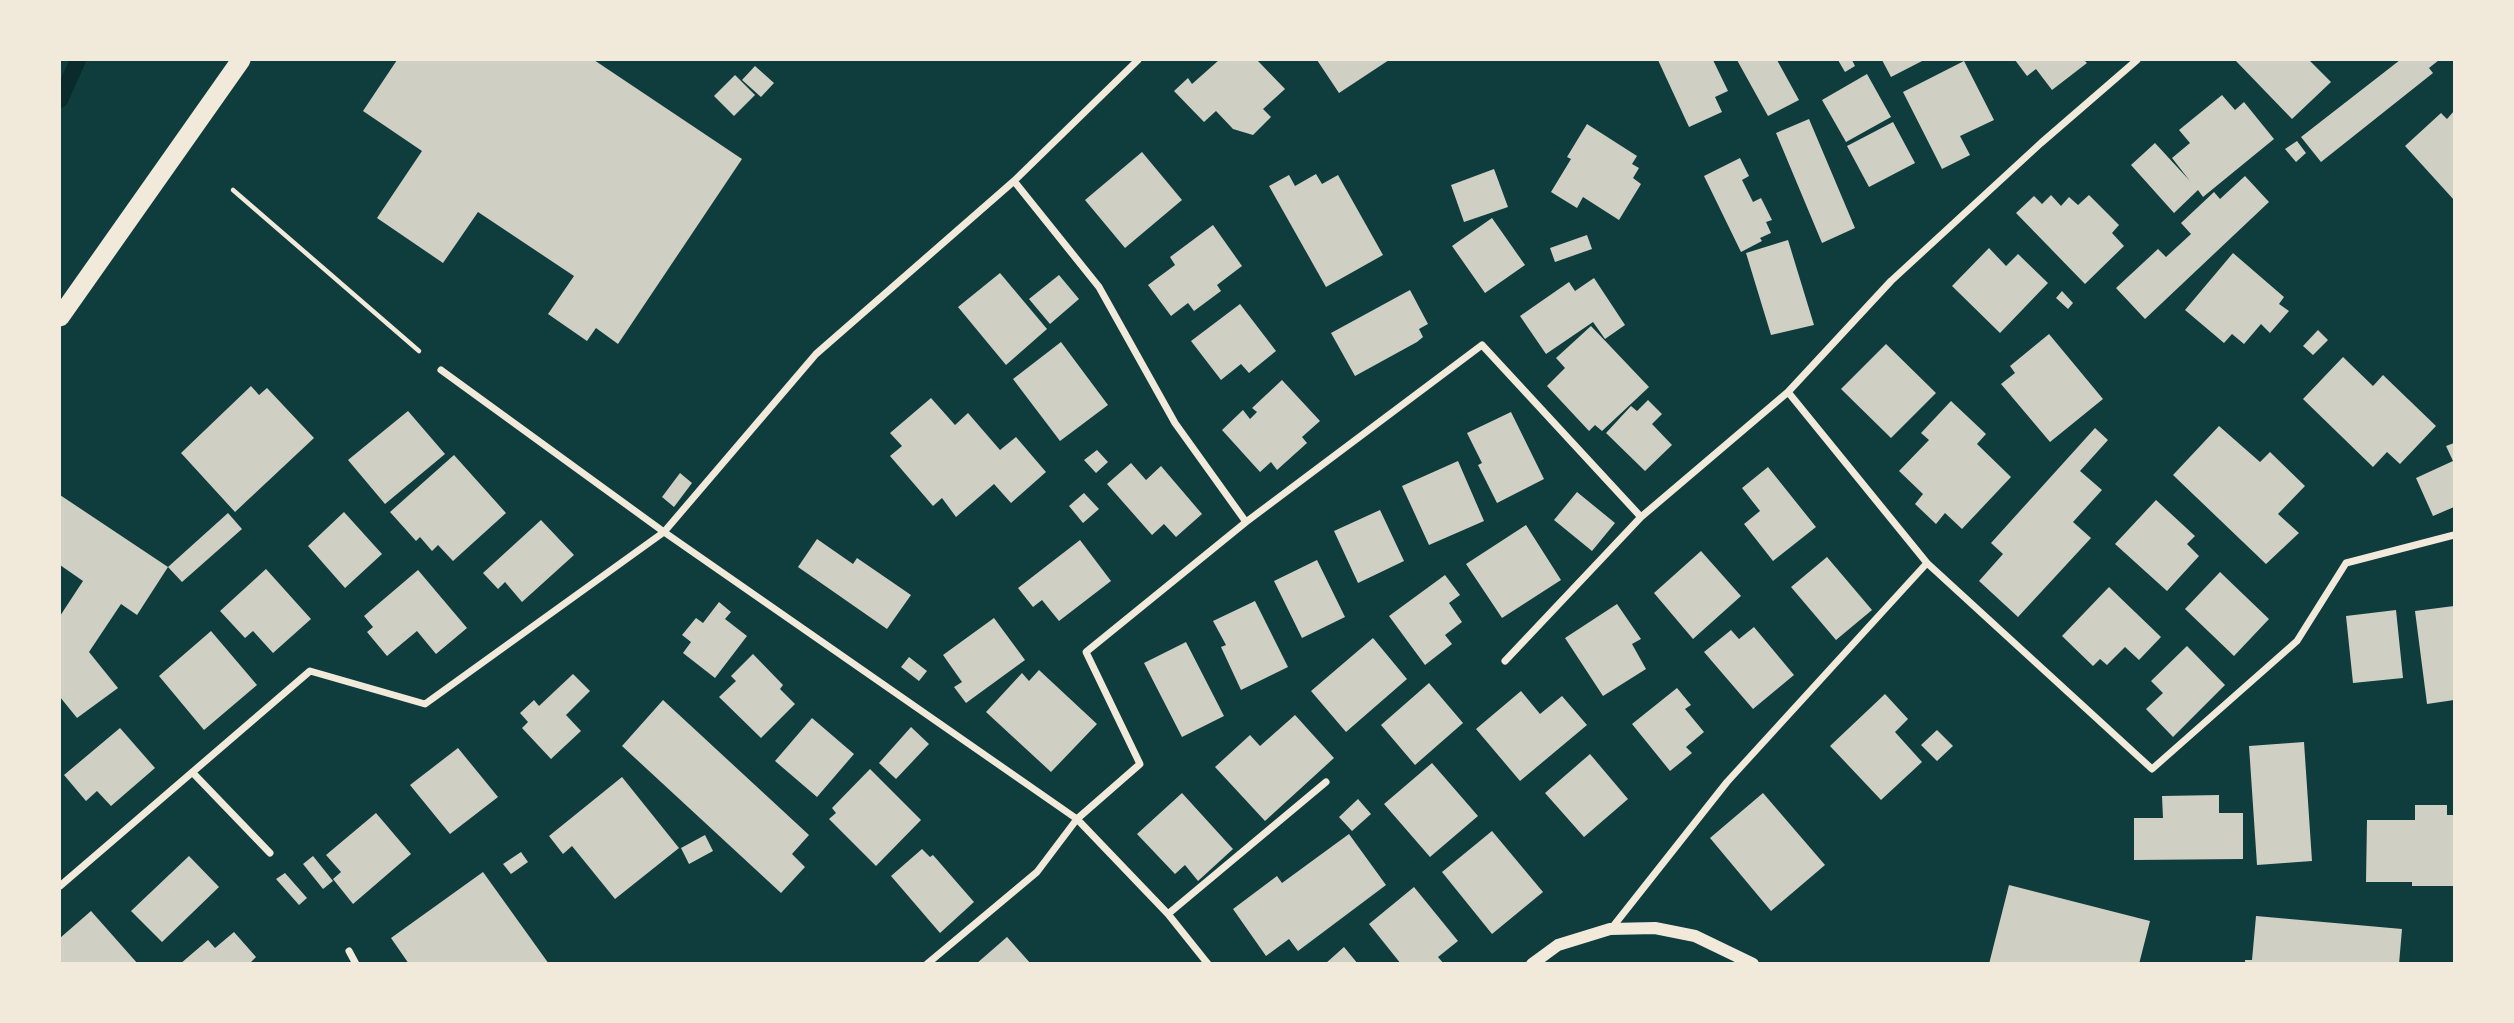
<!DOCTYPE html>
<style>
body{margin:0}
#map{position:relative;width:2514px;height:1023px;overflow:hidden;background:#0f3d3e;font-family:"Exo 2",sans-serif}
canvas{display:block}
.frame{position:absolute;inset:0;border:61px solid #f1e9da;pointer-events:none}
</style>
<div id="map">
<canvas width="2514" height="1023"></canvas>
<div class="frame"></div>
</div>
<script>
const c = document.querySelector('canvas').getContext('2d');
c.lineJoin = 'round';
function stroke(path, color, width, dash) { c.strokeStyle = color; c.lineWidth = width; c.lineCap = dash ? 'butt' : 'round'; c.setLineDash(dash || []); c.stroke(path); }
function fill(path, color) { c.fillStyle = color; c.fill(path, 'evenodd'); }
stroke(new Path2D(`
 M60,100l18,-40`), '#0a2a2b', 16);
fill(new Path2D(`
 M397,60h197l148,99 -124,185 -22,-16 -9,13 -39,-27 26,-38 -96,-64 -35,51 -66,-45 45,-67 -59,-40z
 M1219,60h38l28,29 -22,20 8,8 -18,18 -20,-6 -17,-18 -12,11 -30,-31 14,-13 4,6z
 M1317,60h72l-50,33z
 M1658,60h47l1,1 7,-1 15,31 -13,6 7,15 -33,15z
 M1737,60h40l22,40 -31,16z
 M1838,60h14l3,6 -10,6z
 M1882,60h42l-33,17z
 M2015,60h69l3,3 -35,27 -16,-21 -9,7z
 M2235,60h74l22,22 -39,37z
 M2400,60h39l-10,8 4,5 -112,89 -20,-25z
 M1964,61l30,59 -34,16 10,19 -28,14 -39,-77z
 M755,66l19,17 -13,14 -19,-17z
 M1867,74l24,43 -45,25 -24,-42z
 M735,75l20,20 -21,21 -20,-20z
 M2222,95l13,15 9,-8 30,37 -71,58 -5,-7 -24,23 -43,-48 24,-22 35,38 -18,-23 18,-15 -11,-13z
 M2454,111v89l-49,-54 36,-33 6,6z
 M1809,119l46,109 -33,15 -46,-110z
 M1893,122l22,41 -46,24 -22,-41z
 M1587,124l50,32 -5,8 7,4 -6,10 8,6 -22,36 -36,-23 -6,11 -26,-16 20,-33 -4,-2z
 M2297,141l9,12 -10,9 -11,-13z
 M1142,152l40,48 -57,48 -40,-48z
 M1740,158l9,18 -7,4 11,22 8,-4 11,22 -6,2 5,11 -11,5 2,3 -21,11 -37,-76z
 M1494,169l14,38 -44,15 -13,-37z
 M1316,174l6,10 16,-9 45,80 -57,32 -57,-101 20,-11 6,11z
 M2245,176l24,26 -124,117 -29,-31 42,-39 8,8 25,-23 -10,-11 33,-31 6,7z
 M2051,195l10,11 8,-9 9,8 11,-10 30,30 -7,8 12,13 -39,38 -69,-71 18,-17 8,8z
 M1492,218l33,47 -40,28 -33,-47z
 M1213,225l29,41 -25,19 4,6 -27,20 -6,-8 -17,13 -23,-31 27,-20 -5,-8z
 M1587,235l5,14 -37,13 -5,-14z
 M1788,240l26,85 -43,10 -25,-82z
 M1989,248l17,18 12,-12 30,29 -48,50 -48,-47z
 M2233,253l51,44 -5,7 10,7 -19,22 -9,-9 -17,20 -12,-10 -8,9 -39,-33z
 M1000,273l47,56 -41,36 -48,-58z
 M1059,275l20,24 -29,25 -21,-25z
 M1594,278l31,47 -20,14 -12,-17 -47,32 -26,-38 49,-34 6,9z
 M1410,290l18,34 -9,5 4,8 -6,5 -62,34 -24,-43z
 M2062,291l11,12 -5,6 -12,-11z
 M1240,304l36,47 -27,22 -8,-9 -20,16 -30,-39z
 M1591,326l58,61 -47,44 -7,-6 -6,6 -42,-45 18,-18 -9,-10z
 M2318,330l10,10 -15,15 -10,-9z
 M2049,334l54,65 -53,43 -49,-58 14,-11 -5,-7z
 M1061,342l47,63 -48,36 -47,-62z
 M1886,344l50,49 -45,45 -50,-49z
 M2343,357l30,29 10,-11 53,51 -36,38 -13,-12 -14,15 -70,-68z
 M1282,380l38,41 -18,16 5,6 -30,27 -6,-8 -11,10 -38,-42 21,-20 7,9 7,-7 -5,-4z
 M251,386l8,9 8,-7 47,50 -79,74 -54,-59z
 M931,398l24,27 13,-12 32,37 16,-13 30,35 -35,31 -17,-19 -38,33 -14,-19 -9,8 -43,-50 12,-10 -12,-13z
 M1648,400l14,14 -10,10 20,21 -27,26 -39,-38 25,-27 6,5z
 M1951,401l35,33 -9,10 34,33 -49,52 -17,-16 -9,11 -21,-20 8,-10 -24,-23 30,-31 -8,-7z
 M408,411l37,43 -60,50 -37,-44z
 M1511,412l33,67 -47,24 -19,-38 4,-2 -15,-30z
 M2219,426l41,36 10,-10 35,34 -27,28 21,19 -33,31 -93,-89z
 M2095,428l13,12 -28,31 22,19 -29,32 18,16 -73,79 -39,-36 24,-27 -12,-11z
 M2454,443v64l-21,9 -17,-38 37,-17 -7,-15z
 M1097,450l11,12 -12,11 -12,-13z
 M454,455l52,58 -53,48 -15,-16 -6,6 -12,-14 -4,4 -26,-29z
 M1458,461l26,60 -55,24 -27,-59z
 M1131,463l15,17 15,-14 41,48 -26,23 -12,-13 -12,11 -45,-51z
 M1768,467l48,60 -43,34 -29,-37 16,-13 -18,-23z
 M680,473l12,10 -18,24 -12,-10z
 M1577,492l38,31 -23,28 -38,-31z
 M1084,493l15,16 -16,14 -14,-17z
 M60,495l108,72 -31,48 -16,-11 -32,48 29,36 -41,30 -17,-21v-81l23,-35 -23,-16z
 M2156,500l39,36 -8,8 12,12 -32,35 -52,-47z
 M1380,510l24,51 -46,22 -24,-52z
 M344,512l38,42 -37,34 -37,-42z
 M228,513l14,16 -60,53 -14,-15z
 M541,520l33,35 -52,47 -17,-20 -7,7 -15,-16z
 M1526,525l35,55 -59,38 -36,-54z
 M817,539l36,25 4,-6 54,37 -24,34 -89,-62z
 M1080,540l31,41 -52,40 -17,-21 -9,7 -15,-19z
 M1701,551l40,45 -48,43 -39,-46z
 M1827,557l45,53 -36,30 -45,-53z
 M1317,560l28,57 -43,21 -28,-57z
 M266,569l45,50 -38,34 -20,-22 -8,7 -25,-27z
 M418,570l49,58 -31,26 -19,-23 -30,25 -20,-24 6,-5 -9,-11z
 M2220,572l49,47 -35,37 -49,-47z
 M1445,575l15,20 -11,8 13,19 -17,13 7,9 -27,21 -36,-49z
 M2109,587l52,50 -22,23 -14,-13 -18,18 -7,-6 -7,7 -31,-30z
 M1255,601l33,66 -47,23 -20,-43 5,-2 -13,-24z
 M719,602l12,10 -6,7 22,17 -32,42 -32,-25 8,-11 -9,-7 14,-17 7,5z
 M1617,604l24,35 -9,5 14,25 -43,27 -38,-58z
 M2454,606v94l-27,4 -12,-93z
 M2396,610l7,68 -50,5 -7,-67z
 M994,618l31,42 -59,43 -12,-16 8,-5 -19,-27z
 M1754,627l40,48 -41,34 -49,-57 27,-22 8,9z
 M211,631l46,54 -53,45 -45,-54z
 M1373,638l34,41 -61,53 -35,-41z
 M1186,642l38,74 -42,21 -38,-74z
 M2187,646l38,39 -52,52 -27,-28 17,-16 -12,-12z
 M753,654l30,31 -3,4 15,15 -34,34 -42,-41 17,-16 -5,-5z
 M909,657l18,14 -8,10 -18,-14z
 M1039,670l58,54 -46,48 -65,-60 36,-39 7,8z
 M573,674l17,17 -24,24 15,16 -30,28 -29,-31 6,-6 -8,-9 14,-13 5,6z
 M1429,683l34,40 -48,42 -34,-40z
 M1677,688l14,17 -6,4 19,23 -18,15 6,6 -22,18 -38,-47z
 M1521,691l19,23 22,-18 25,29 -67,56 -44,-52z
 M1885,694l23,25 -13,13 27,30 -41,38 -51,-54z
 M663,700l146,135 -17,19 13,13 -24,26 -159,-147z
 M1295,715l39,43 -69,63 -50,-54 35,-32 10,11z
 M812,718l42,36 -37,43 -42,-36z
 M911,727l18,17 -33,35 -17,-16z
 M120,728l35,40 -44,38 -14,-15 -11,10 -22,-26z
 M1937,730l16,16 -16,15 -16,-16z
 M2304,742l8,119 -55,4 -8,-119z
 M458,748l40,49 -48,37 -40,-49z
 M1590,754l38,45 -44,38 -39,-44z
 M1432,763l46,53 -48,41 -46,-53z
 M870,769l51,51 -45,46 -47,-47 7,-6 -4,-5z
 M622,777l57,71 -64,51 -43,-53 -9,8 -14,-18z
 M1182,793l51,56 -35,32 -13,-16 -10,9 -38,-40z
 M1763,793l62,72 -54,46 -61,-73z
 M2219,795v18h24v46l-109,1v-42h29l-1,-22z
 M1358,799l13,15 -19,17 -13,-14z
 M2415,805h32v10h7v71h-42v-4h-46l1,-62h48z
 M376,813l35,41 -58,50 -20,-25 8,-7 -15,-17z
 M1492,831l51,61 -51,42 -50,-62z
 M1349,834l37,51 -88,66 -9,-12 -23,17 -33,-47 44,-33 5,7z
 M705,835l8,16 -24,13 -8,-16z
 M922,849l8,8 3,-2 41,47 -34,31 -49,-57z
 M521,852l7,10 -17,12 -8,-10z
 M189,856l30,31 -57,55 -31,-31z
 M313,856l20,25 -10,8 -20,-25z
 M483,872l66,92h-140l-18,-26z
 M285,873l22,25 -8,7 -23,-26z
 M2009,885l141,36 -11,43h-150z
 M1414,887l44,54 -20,16 6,7h-43l-32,-40z
 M91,911l47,53h-78v-26z
 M2256,916l146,13 -3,35h-154v-4h7z
 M234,932l22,25 -7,7h-69l28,-24 7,8z
 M1007,937l24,27h-55z
 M1344,947l14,17h-33z`), '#cfcfc3');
stroke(new Path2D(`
 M233,190l186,161`), '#f1e9da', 4.5);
stroke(new Path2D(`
 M1014,181l85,106 76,136 71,99 236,-177 159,172
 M441,370l223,162 413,287 63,-55 -54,-112 160,-130
 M1927,563l225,206 145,-128 49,-78 108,-28
 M1505,661l136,-144 147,-125
 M193,773l77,80
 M60,886l250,-215 115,33 239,-172 152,-178 198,-173 124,-121
 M1168,914l158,-132
 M1611,929l116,-147 200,-219 -139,-171 103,-111 150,-138 96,-83
 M349,951l7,13
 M927,964l110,-92 40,-53 91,95 40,50`), '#f1e9da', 7);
stroke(new Path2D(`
 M1532,964l26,-19 52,-16 45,-1 40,8 58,28`), '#f1e9da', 12);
stroke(new Path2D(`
 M60,317l181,-257`), '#f1e9da', 19);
</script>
